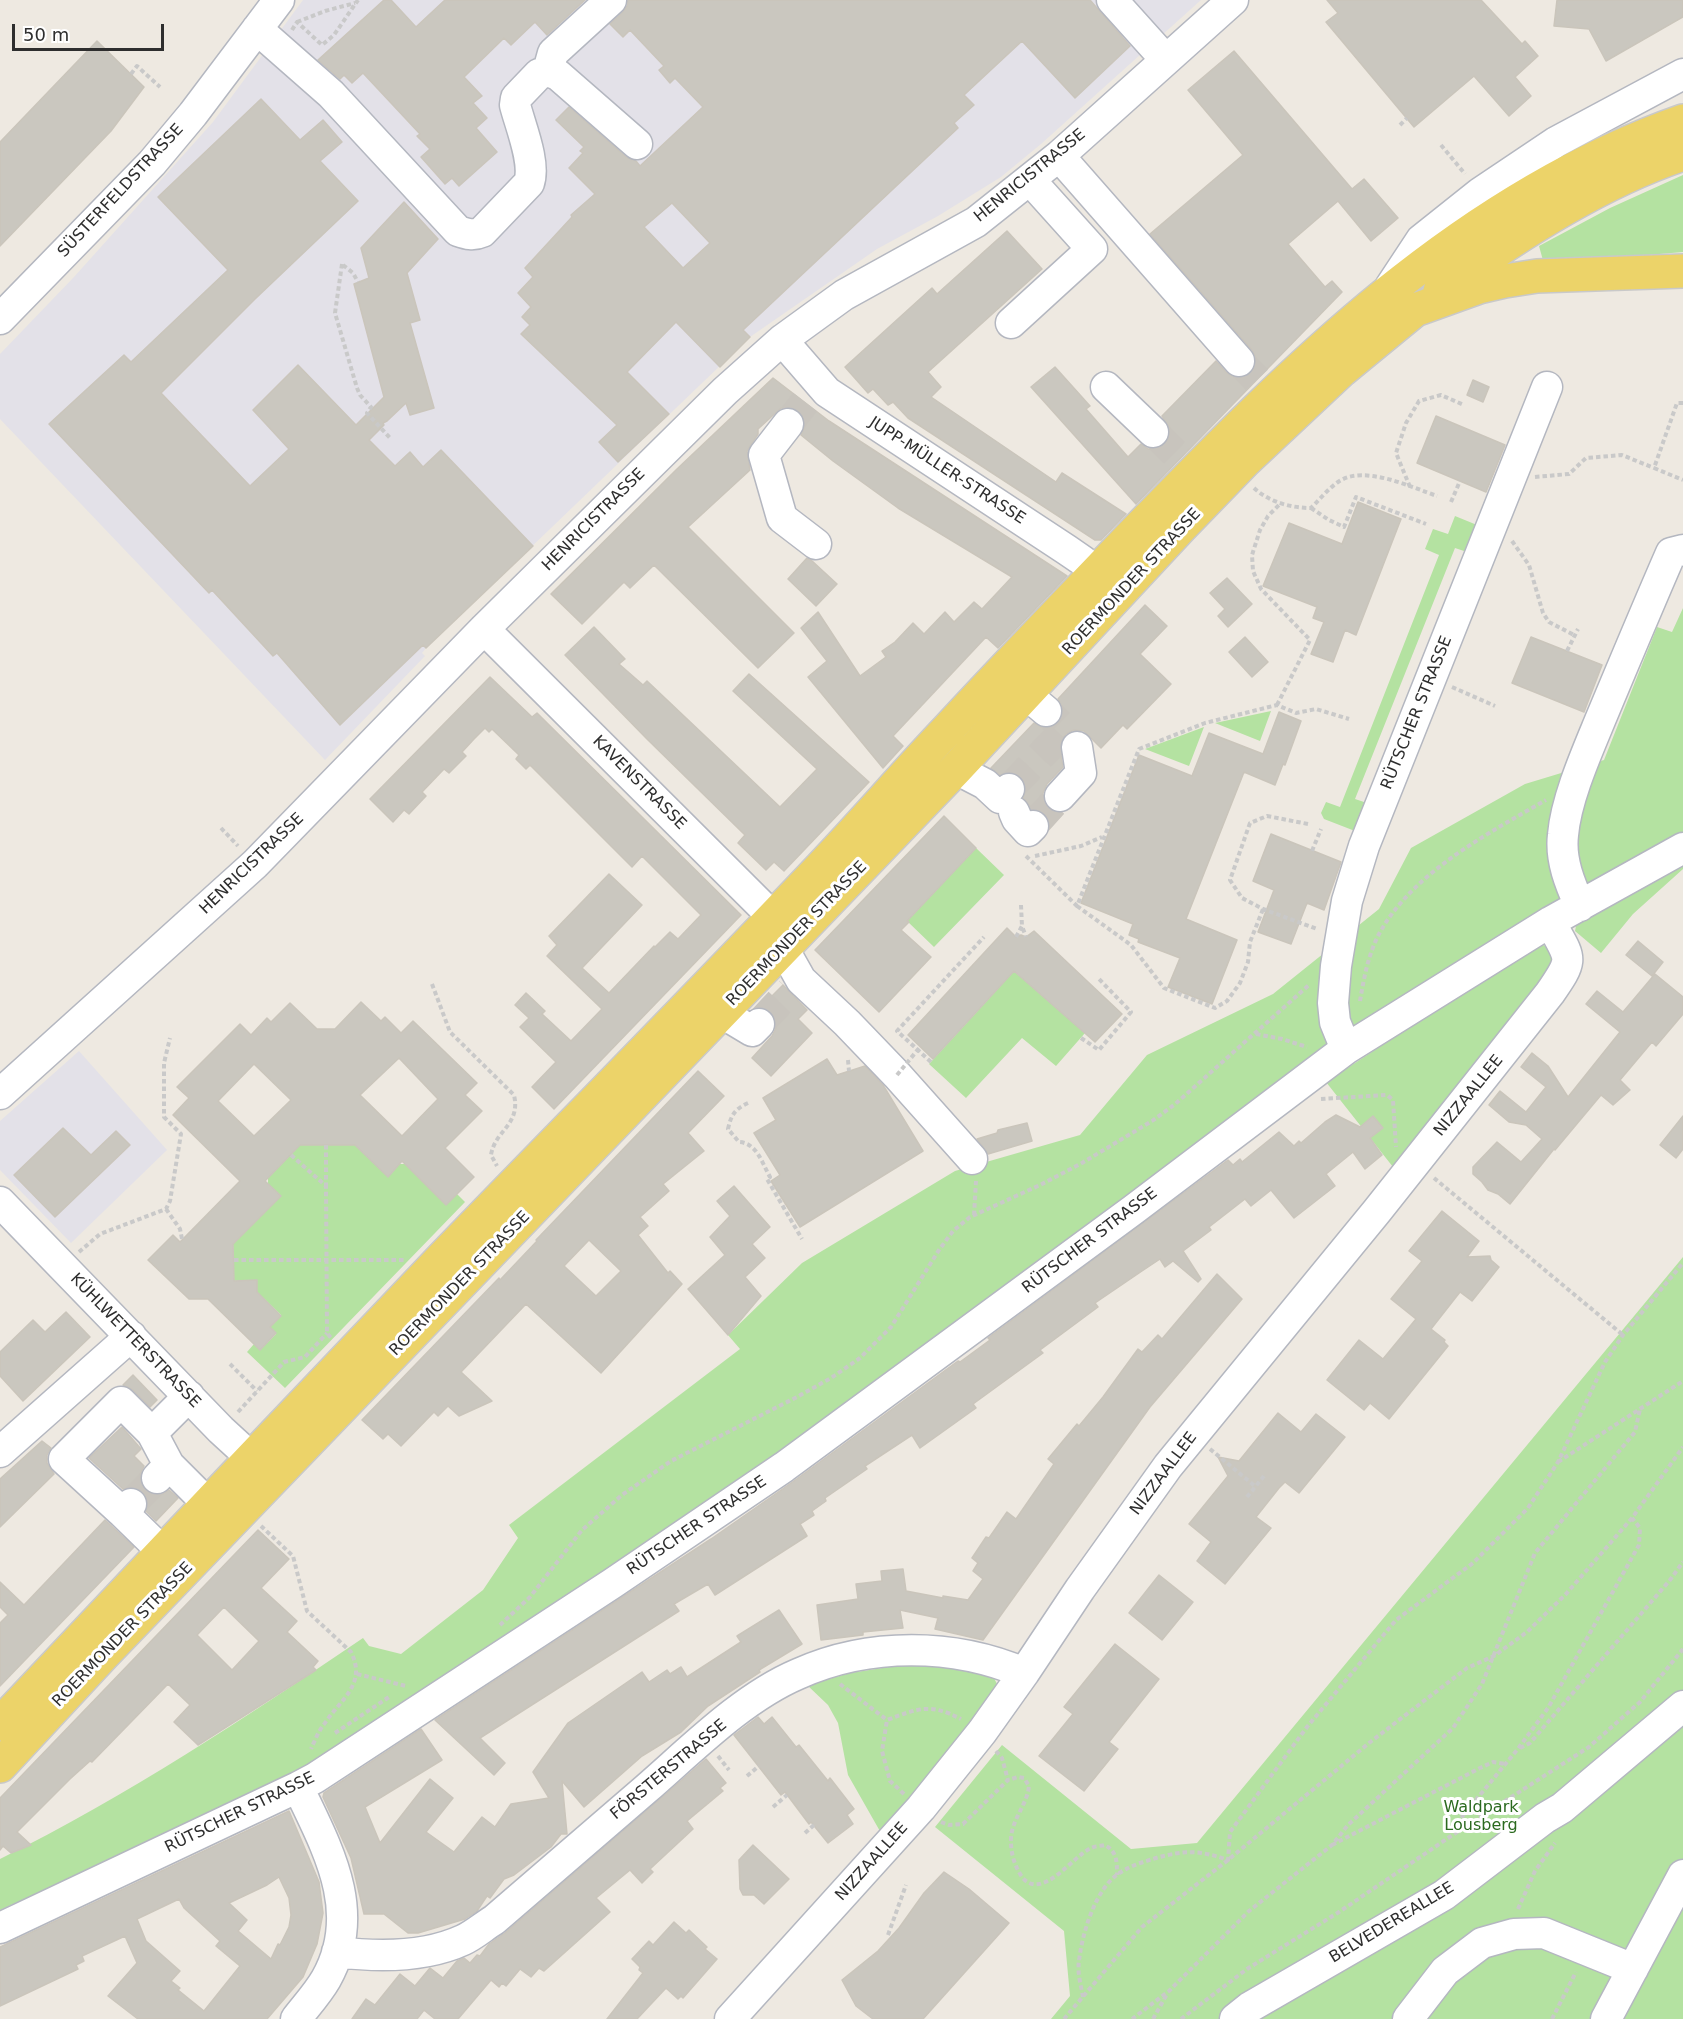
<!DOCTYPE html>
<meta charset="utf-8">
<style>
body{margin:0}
#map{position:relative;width:1683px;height:2019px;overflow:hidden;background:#eee9e1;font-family:"DejaVu Sans",sans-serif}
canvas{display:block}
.scale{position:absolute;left:12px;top:24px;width:152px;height:27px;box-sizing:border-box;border:3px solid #2e2e2e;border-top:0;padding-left:8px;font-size:18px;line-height:21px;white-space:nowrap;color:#2e2e2e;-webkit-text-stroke:4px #fff;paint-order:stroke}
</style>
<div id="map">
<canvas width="1683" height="2019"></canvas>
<div class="scale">50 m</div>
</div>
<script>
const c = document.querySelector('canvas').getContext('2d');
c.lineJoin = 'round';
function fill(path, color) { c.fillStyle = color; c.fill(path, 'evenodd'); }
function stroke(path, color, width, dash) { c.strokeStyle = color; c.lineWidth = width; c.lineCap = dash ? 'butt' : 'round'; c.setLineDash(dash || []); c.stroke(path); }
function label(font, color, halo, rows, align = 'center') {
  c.font = font + ' "DejaVu Sans",sans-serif'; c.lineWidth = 6; c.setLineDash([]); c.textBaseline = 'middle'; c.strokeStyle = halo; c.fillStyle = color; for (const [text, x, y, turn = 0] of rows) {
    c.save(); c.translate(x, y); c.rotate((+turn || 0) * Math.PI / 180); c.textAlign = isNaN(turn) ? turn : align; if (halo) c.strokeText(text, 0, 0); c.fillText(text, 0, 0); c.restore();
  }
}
fill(new Path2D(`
 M303,0h898l-160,144 -40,33 -63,39 -61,33 -127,88 -324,311 -4,5 3,3 -100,104 -325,-341v-65l74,-77 139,-155z
 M79,1051l88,99 -96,93 -71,-73v-49z`), '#e3e1e8');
fill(new Path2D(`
 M1683,175v77l-139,12 -5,-18 71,-38z
 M1455,516l22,9 -7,28 -15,-5 -100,251 15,5 -15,27 -31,-12 -3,-6 5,-11 14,5 99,-252 -14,-6 8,-20 15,5z
 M1683,608v226l-359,214 -551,410 -215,145 -270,176 -288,131v-51c127,-63 247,-142 363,-221l6,8 32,8 82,-64 35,-52 -9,-13 231,-176 -12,-14 74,-72 153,-92 125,-36 67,-80 126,-61 106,-85 32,-61 114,-64 79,-24 53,-133 15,5z
 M1271,711l-11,30 -45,-18z
 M1204,727l-15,39 -44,-17z
 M976,848l28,27 -70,72 -27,-26z
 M1683,858v11l-50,45 -32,39 -26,-22 2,-10z
 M1535,945h8l8,4 4,18 -162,200 -67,-85z
 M1014,971l71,62 -29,33 -34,-28 -56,60 -37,-34z
 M300,1145h55l32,31 12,-12h7l40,41 11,-11 8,8 -180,186 -38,-36 7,-8 6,6 16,-16 -7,-6 12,-13 -24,-23 -1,-12 -26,1 4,-4 -1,-33 47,-48 -12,-12v-6z
 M1683,1257v762h-632l19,-23 -6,-65 -129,-104 67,-82 129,104 66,-6z
 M908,1664c30,1 57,6 86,14l5,10 -118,145 -33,-58 -10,-52 -10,-18 -21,-20 43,-12z`), '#b4e2a1');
const building = new Path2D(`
 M384,0h7l25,27 29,-27h140l-38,35 -12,-13 -24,23 -7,-7 -40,39 18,19 -9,7 14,15 -11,10 21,24 -38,34 -7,-8 -7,6 -24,-27 9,-8 -13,-13 3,-2 -57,-61 -11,10 -8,-8 -4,4 -22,-19z
 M628,0h462l40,46 -55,52 -53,-57 -58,54 10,10 -20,18 4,5 -215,202 7,7 -30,30 -44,-45 -49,50 42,42 -51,48 -19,-20 18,-17 -96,-91 9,-9 -8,-8 9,-10 -13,-14 15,-16 -8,-9 47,-51 -1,-2 24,-21 -26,-26 14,-15 -3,-2 4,-4 -28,-27 13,-13 57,50 10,4 4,5 63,-59 -28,-29 -5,5 -11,-13 5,-4 -34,-36 -7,7 -13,-13 13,-12 4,-6zM672,203l38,40 -27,25 -39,-41z
 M1327,0h154l41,44 3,-3 13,15 -23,21 16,19 -22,20 -35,-40 -60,51 -88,-105 12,-9z
 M1557,0h126v17l-77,44 -17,-32 -35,-3z
 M97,41l47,46 -33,44 -111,115v-104z
 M1234,51l118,138 12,-10 34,39 -27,23 -33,-40 -50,43 37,43 7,-6 10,11 -206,212 -105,-117 24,-20 35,39 -4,3 42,48 13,-13 7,5h9l9,-6 4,-7v-8l-8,-12 54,-55 10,11 8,5 9,1 7,-4 5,-7 1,-9 -4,-8 -102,-116 93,-79 -55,-65z
 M261,99l39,41 23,-20 19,22 -22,19 38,40 -103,98 -94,94 89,93 39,-37 -36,-39 45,-45 58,60 28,-28 -30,-113 15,-6 -8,-30 43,-46 34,37 -31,34 13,47 -10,3 24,85 -24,7 -4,-12 -19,18 -4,2 1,2 -15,15 26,26 15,-14 13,15 18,-17 92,96 -107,102 -3,-3 -83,80 -63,-72 -4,3 -61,-66 -3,3 -160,-169 75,-69 7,7 97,-92 -70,-73z
 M1007,231l35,38 -114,103 13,15 -10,10 125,85 6,-9 64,41 -25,26h-6l-187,-122 -15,-16 -5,3 -15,-16 -5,4 -23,-26 87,-79 5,6z
 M773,378l56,43 238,155 -69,72 -12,-11 -93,99 10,10 -20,22 -75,-91 19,-16 -26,-33 17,-16 42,64 26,-19 -4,-6 13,-9 18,-19 11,11 21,-22 9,10 20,-20 8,7 30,-32 -114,-69 -65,-47 -32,-26 4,-9 -1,-9 -6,-7 -8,-3 -9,1 -23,21v5l-11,17 3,19 -62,57 106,106 -36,35 -104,-103 -24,23 -6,-6 -42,42 -31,-30 126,-125z
 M1473,380l16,7 -6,15 -16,-7z
 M1436,416l69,29 -19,47 -69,-29z
 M1358,502l43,17 -45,116 -11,-5 -12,32 -22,-8 13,-32 -11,-4 4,-11 -54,-21 26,-63 53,21z
 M807,558l4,2 26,24 -21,22 -28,-27z
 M1227,578l25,26 -24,23 -10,-11 7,-7 -15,-16z
 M1145,605l22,21 -27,28 31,30 -44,45 -4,-4 -22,23 -17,-17 -10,-1 -8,4 -5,7 -1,8 3,18 -16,17 -4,9 1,9 4,6 7,4 -7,7 -3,-6 -7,-3 -6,-1 -9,-11 3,-13 -5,-9 -8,-4 -13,3 -9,-7 43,-45 10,5 7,-1 8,-4 4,-10 -1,-7 -4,-7z
 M594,627l31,32 -6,5 24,21 4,-4 133,126 37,-38 -84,-78 16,-17 120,108 -85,89 -10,-9 -8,8 -28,-27 7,-8 -98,-96 -82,-84z
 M1245,637l23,25 -16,15 -23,-25z
 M1531,637l71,28 -18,47 -72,-29z
 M490,677l42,40 5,-4 204,202 -187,194 -22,-22 24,-25 -36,-35 9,-9 -14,-13 11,-12 19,18 -3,3 29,27 31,-32 -55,-53 10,-11 -8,-9 60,-62 33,31 -60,63 27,25 45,-47 1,1 15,-15 8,7 23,-24 -59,-59 -10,11 -102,-102 -4,4 -10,-10 3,-4 -27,-26 -3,3 -4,-4 -11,11 -12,13 4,4 -17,17 -5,-4 -22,23 4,4 -17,18 -5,-4 -11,12 -23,-23z
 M1279,712l22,9 -16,44 -2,-1 -8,21 -31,-13 -58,147 51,21 -25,64 -44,-17 12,-29 -42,-16 1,-3 -10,-4 4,-11 -52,-21 58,-148 53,21 17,-43 54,21z
 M944,816l32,32 -69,73 2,1 -8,8 30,27 -52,55 -64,-62z
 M1271,834l70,28 -17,48 -17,-7 -16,41 -33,-12 16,-42 -21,-9z
 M1007,928l9,9 5,-2 5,2 8,-6 88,83 -27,28 -81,-71 -81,88 -25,-24z
 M1638,941l25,21 -11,14 -26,-21z
 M1655,974l28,23v17l-27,32 -4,-4 -32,38 10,10 -17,15 -12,-10 -46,55 -1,-1 -44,55 -12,-10 -10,-4 -6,-8 -9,-8v-7l24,-25 24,20 21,-23 -16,-14 -17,-3 -20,-17 11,-14 26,21 20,-25 -25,-20 11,-14 16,13 20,31 52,-65 -34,-28 11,-13 26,21z
 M783,985l24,25 -9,9 14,14 -41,43 -19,-18 20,-22 4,-8 -1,-9 -3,-7 -11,-5z
 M361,1002l20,19 4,-4 16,16 12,-12 64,62 -12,12 17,16 -37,37 29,29 -28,28 -44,-44 -14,16 -33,-32h-55l-35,36 16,15 -48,48 1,37 23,-1v12l24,24 -11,11 6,6 -16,17 -52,-51h-19l-41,-39 25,-25 7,7 60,-61 -67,-66 16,-17 -12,-11 63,-63 11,11 16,-17 4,4 19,-19 27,26h18zM399,1058l39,41 -36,37 -42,-41zM254,1064l37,36 -37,36 -36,-35z
 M827,1059l10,16 28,-9 18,19 40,66 -123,76 -29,-46 9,-6 -26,-42 22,-13 -13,-22z
 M698,1071l26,25 -36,37 16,18 -41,33 6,7 -29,26 8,9 -10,9 30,38 2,-2 12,13 -81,89 -75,-69 -65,68 31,29 -33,15 -11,-10 -10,10 -4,-4 -33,34 -13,-12 -5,5 -21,-19 137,-142 1,2 37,-39 -1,-1zM589,1240l32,31 -25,25 -32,-30z
 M1336,1115l24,12 13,-11 10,12 -13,10 12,17 -17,14 -12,-17 -27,22 9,12 -41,32 -23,-28 -20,16 -6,-7 -36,28 2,3 -28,21 18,28 -3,3 -25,-21 -8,6 -5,-8 -18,12 -47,32 3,4 -58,43 3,3 -70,51 3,4 -56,40 -8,-13 -47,31 2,3 -42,29 1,3 -14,10 2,4 -14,9 7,12 -92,59 -7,-11 -34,20 5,7 -199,127 25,25 -11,12 -59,-55 276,-181 83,-58 164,-120 2,1 30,-22 -2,-2 240,-178 5,5 7,-6 2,3 37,-30 15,14 5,-5 2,2 24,-21z
 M1683,1116v33l-7,9 -16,-13z
 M1027,1123l5,18 -44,13 -11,-15 20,-6 1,-3z
 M63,1128l28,27 25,-24 14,14 -75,72 -41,-42z
 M734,1186l36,41 -18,17 13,14 -20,19 16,19 -33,39 -40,-46 37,-34 -15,-18 20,-21 -13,-15z
 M1442,1211l37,30 -12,16 23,-1 1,4 8,7 -27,34 -12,-9 -29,37 14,11 -1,2 4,4 -59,73 -19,-16 -6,7 -37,-30 32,-40 24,19 33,-40 -25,-20 31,-38 -13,-10z
 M1217,1274l25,25 -92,108 -167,233 -48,-11 3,-11 -38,-8 3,18 -40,4v3l-42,5 -4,-35 41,-6 -2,-15 26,-3 -1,-10 22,-2 3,22 37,7v-2l25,4 15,-21 -10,-8 5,-8 -6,-5 14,-21 3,1 18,-26 9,7 38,-55 -6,-5 29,-35 2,2 24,-29 35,-48 4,3 16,-17 4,4z
 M66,1312l24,25 -67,64 -23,-25v-24l33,-32 12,12z
 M133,1375l24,25 -7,7 -17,-17 -10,-5z
 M1278,1413l23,19 15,-18 29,23 -46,56 -14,-11 -6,6 -23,29 15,11 -46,56 -28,-23 14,-19 -22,-18 39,-48 -10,-19 21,4z
 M122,1427l19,22 -7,7 10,10 -4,9 1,9 4,6 9,5 9,-1 6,-4 9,8 -22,23 -10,-10 1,-12 -4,-7 -9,-5 -11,2 -34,-31z
 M42,1441l9,7 -4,7v8l7,11 -54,53v-48z
 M105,1520l29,27 -134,139v-63l8,-8 -8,-8v-25l24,23z
 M258,1530l31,29 -28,29 36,33 -10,11 31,29 -5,6 3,3 -118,75 -24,-23 16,-17 -22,-21 -76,78 -2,-1 -20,18 -53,53 14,13 -20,8 -8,-7 -3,4v-52zM224,1607l35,34 -27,29 -35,-35z
 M1159,1575l34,27 -31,38 -33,-27z
 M779,1610l23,34 -43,26 1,2 -52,34 -27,26 -39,24 -58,51 -22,-26 5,53h-6l-10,13 -37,28 -10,4 -14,19 -3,-2 -10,15 -12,8 -47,14h-10l-24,-19h-20l-13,-56 -28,-61 1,-4 97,-64 21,31 -77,47 15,36 50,-64 23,19 -27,34 28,20 28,-35 13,10 16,-23 38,-6 -16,-26 35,-49 74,-51 7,10 18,-12 3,4 11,-7 6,10 54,-35 -4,-6z
 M1115,1644l44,35 -50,63 9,7 -34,42 -45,-35 34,-42 -9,-7z
 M758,1717l6,7 8,-7 24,30 3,-2 29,36 2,-3 24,31 -7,6 6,9 -25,19 -17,-21 -2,2 -24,-32 -4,3 -47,-60z
 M706,1759l20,24 -6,5 3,3 -36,30 6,8 -43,40 3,3 -11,11 -12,-13 -34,28 14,14 -66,59 -5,-3 -8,9 -11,-8 -14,17 -4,-3 -3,4 -8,-7 -33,39h-23l-11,-9 -7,9h-65l14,-20 9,6 25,-31 15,12 15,-18 13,10 14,-17 7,-3 6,5 7,-8 3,1 9,-12 16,-11z
 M289,1811l30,71 4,31 -6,31 -14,33 -36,42h-129l-30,-23 29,-33 -12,-27 -43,20 2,5 -8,4 2,4 -78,37v-59zM279,1877l10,21 2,17 -2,12 -9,18 -2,-1 -7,15 -33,-28 9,-11 -18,-17 38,-18zM179,1899l5,9 36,33 -4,5 24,20 -36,45 -26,-21 2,-2 -9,-7 9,-10 -34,-30 -9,-22z
 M753,1845l36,34 -25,25 -10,-9h-11l-3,-6 -1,-29z
 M944,1872l25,17 40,34 -86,96h-50l-17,-13 -14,-26 36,-29 21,-23 25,-35z
 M674,1922l12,11 3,-3 18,17 -2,2 12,10 -34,39 -2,-2 -3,3 -12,-11 -29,31h-30l36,-46 -4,-3 1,-3 -8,-8 17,-18 4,4z`);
fill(building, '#cac7bf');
stroke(building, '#cac5bb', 1.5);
stroke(new Path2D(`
 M1239,361l18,19
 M788,424l17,-22
 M1153,432l27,26
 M1009,789l56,-59 -19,-19
 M1033,826l27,-30
 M759,1024l31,-33
 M131,1504l26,-26`), '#c8c4bd', 30, [30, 15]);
const minor = new Path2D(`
 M1112,0l54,60
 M257,29l74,65 127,137c9,3 15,5 24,1l47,-49c7,-20 -9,-58 -14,-78l1,-7 23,-24 9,-3 10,4 79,69
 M548,71l5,-18 58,-53
 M1059,156l180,205
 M1390,287l31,-47 59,-47 76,-51 127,-68
 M0,319l152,-156 41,-49 86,-114
 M1011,323l81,-74 -62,-69
 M782,340l45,52 240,158 16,11 30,28
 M1106,387l47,45
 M788,424l-24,31 18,63 34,26
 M484,629l306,305
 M1027,695l19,16
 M956,769l29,15 15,14 9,-9
 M1060,796l21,-23 -4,-26
 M1014,812l3,7 11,12 5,-5
 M1580,906c-10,-22 -20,-46 -17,-71 3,-36 24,-83 38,-117 23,-55 46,-110 70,-165l12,-3
 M783,948l18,32 46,43 50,52 75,84
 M722,1013l30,18 7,-7
 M1346,1049l-11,-27 -2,-19 3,-37 11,-65 17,-55 183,-459
 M0,1094l255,-230 229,-235 241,-238 57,-51 62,-45 132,-73 83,-66 174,-156
 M0,1202l221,228 48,44
 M0,1452l131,-116
 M169,1465l-17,-32 37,-37
 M157,1478l12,-13 39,39
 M131,1504l-8,9 39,38
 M123,1513l-59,-54 57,-57 31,31
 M0,1928l298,-141 17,-9 298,-195 171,-116 349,-257 213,-161 204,-127 133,-74
 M337,1952c40,5 89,5 126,-12 11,-5 21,-14 31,-20 51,-44 102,-88 152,-131 46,-40 96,-91 152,-115 71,-32 156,-31 226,-1
 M296,2019c10,-13 22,-26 30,-40 38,-67 1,-131 -28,-192
 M730,2019l191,-211 61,-76 42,-59 56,-84 88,-123 209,-255 173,-218c25,-36 21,-33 0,-71
 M1235,2019l15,-12 194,-112 101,-77 17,-10 121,-102
 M1408,2019l37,-48 37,-28 32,-9 30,-1 89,36
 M1606,2019l77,-144`);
const major = new Path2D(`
 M1440,291c72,-53 158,-109 243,-137
 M0,1724c148,-157 296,-313 445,-469 125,-129 252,-257 376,-388 43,-45 84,-93 127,-138 61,-66 124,-131 186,-196 160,-165 327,-334 549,-412
 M0,1766l104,-112 852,-885 225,-242 63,-65 98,-92 73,-60 64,-23 26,-6 32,-5 146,-5`);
stroke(minor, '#b4b7c0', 33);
stroke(major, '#c9c9c9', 36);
stroke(new Path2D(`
 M297,22l28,-11 30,-8
 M292,30l5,-8 25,23 12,-10 24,-35
 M131,74l6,-8 23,21
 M1400,125l7,-7
 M1441,145l24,29
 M342,264l-7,49 22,75 3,7 11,12 -4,6 23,25
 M343,265l10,8 5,9
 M1683,403h-6l-23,65 29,12
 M1535,477l34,-3 17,-16 36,-3 32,13
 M1410,487l-14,-34 10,-30 13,-22 22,-6 23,10
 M1254,488c15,14 37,20 57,20 9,-9 17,-19 27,-26 25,-18 73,5 99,14
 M1451,502l9,-21
 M1311,508l18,12 15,7 12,-30 70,27
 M1512,541l17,24 14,48 6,9 25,13
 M1567,651l11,-22
 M1452,687l43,19
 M1277,705l33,-65 -49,-51 -8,-18 -1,-16 8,-25 8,-14 13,-13
 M1308,824l-41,-8 -17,7 -20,57 12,18 21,11 54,20
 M221,828l17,18
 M1312,851l9,-22
 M1026,856l51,50 62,-157 66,-26 72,-18 19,8 20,-4 33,10
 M1035,856l46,-10 21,-9
 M1021,905l1,21
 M1077,906l54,39 33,43 51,20 12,-7 13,-18 8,-21 2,-20 13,-33
 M1016,937l6,-11 4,11
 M432,984l18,48 64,63c7,30 -19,35 -23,60l6,11
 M1360,1001c4,-23 8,-46 19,-67 33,-61 108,-100 167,-134
 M1256,1034l26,5 25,8
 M1081,1038l18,12 32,-38 -33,-34
 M848,1060l1,11
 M931,1062l-34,-31 87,-94
 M1321,1099l66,-4 6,5 3,47
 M748,1103c-13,6 -17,12 -20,26l11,13c18,1 23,21 31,35l-3,2 35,60
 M326,1145v41
 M291,1155l35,31 1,147 5,6
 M1434,1178l189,157
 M166,1209l14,20 2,10
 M974,1215l2,-34
 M79,1252l21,-18 66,-25 4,-8 11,-67 -17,-17v-54l6,-25
 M234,1260h171
 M230,1364l27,27
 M238,1412l46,-50 21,-5 22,-24
 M1210,1449l46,38
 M1558,1462l125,-81
 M1247,1497l17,-21
 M261,1526l32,30 14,55 44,41c16,32 -10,47 -26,71 -6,7 -10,17 -14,26
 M500,1625l30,-28 52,-67 40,-35 49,-34 126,-64 34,-19 29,-20 31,-31 48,-77 14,-19 17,-14 70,-32 42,-22 70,-42 22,-16 135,-120
 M357,1674l49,12
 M840,1684l47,36
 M335,1733l54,-36
 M1520,1748l10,-5 140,-163 13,-18
 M996,1751l6,7 6,22
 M718,1756l11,14
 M747,1776l12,-10
 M904,1794l-14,-13 -8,-30 5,-31c32,-12 43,-17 74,-1
 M773,1807l14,-12
 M941,1822l8,3 14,-1 45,-44 10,-3 6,1 5,8c-2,20 -19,35 -18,56 0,12 4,25 11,35 20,25 51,-21 69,-29 4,-2 10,-2 14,-3 12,7 12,16 12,30
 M1457,1832l4,-14 56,-68 31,-42 91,-163 1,-17 -8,-10
 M805,1833l9,-8
 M1332,1845l148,-77 13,-6 12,2
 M1518,1909l17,-38 20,-28
 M888,1935l18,-50
 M1083,1997c-2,-11 -6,-25 -4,-36 3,-27 16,-71 39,-87 11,-8 25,-12 38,-16 29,-8 43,-8 72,2l2,-28 77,-105 89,-107 77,-57 55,-55 30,-46 47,-100 18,-27 60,-72
 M1064,2019l78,-92 86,-67 141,-117 98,-75 27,-12 33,-24 39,-38 66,-76 51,-71
 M1132,2019l37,-28 80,-80 83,-66 16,-20 105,-97 29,-44 53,-131 100,-121 5,-23
 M1153,2019l14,-25
 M1181,2019l66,-50 92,-57 118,-80 132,-85 51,-45 43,-53
 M1552,2019l24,-47`), '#c9c9c9', 4, [4.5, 3]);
stroke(minor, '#fff', 30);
stroke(major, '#ecd369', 33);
stroke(new Path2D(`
 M897,1075l23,-28`), '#c9c9c9', 4, [4.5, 3]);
label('16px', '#2e2e2e', '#fff', [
 ["HENRICISTRASSE",1030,176,-39],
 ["SÜSTERFELDSTRASSE",121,191,-47],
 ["JUPP-MÜLLER-STRASSE",947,471,33],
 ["HENRICISTRASSE",594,520,-45],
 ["ROERMONDER STRASSE",1132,582,-47],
 ["RÜTSCHER STRASSE",1417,713,-68],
 ["KAVENSTRASSE",639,783,45],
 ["HENRICISTRASSE",252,864,-44],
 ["ROERMONDER STRASSE",797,934,-46],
 ["NIZZAALLEE",1469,1096,-51],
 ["RÜTSCHER STRASSE",1090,1241,-37],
 ["ROERMONDER STRASSE",460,1284,-46],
 ["KÜHLWETTERSTRASSE",135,1341,46],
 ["NIZZAALLEE",1164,1474,-53],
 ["RÜTSCHER STRASSE",697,1526,-34],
 ["ROERMONDER STRASSE",123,1635,-46],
 ["FÖRSTERSTRASSE",669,1770,-40],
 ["RÜTSCHER STRASSE",240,1813,-26],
 ["NIZZAALLEE",872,1862,-48],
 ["BELVEDEREALLEE",1392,1923,-31]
]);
label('16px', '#2b6a1f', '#fff', [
 ["Waldpark",1481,1808],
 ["Lousberg",1481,1826]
]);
</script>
